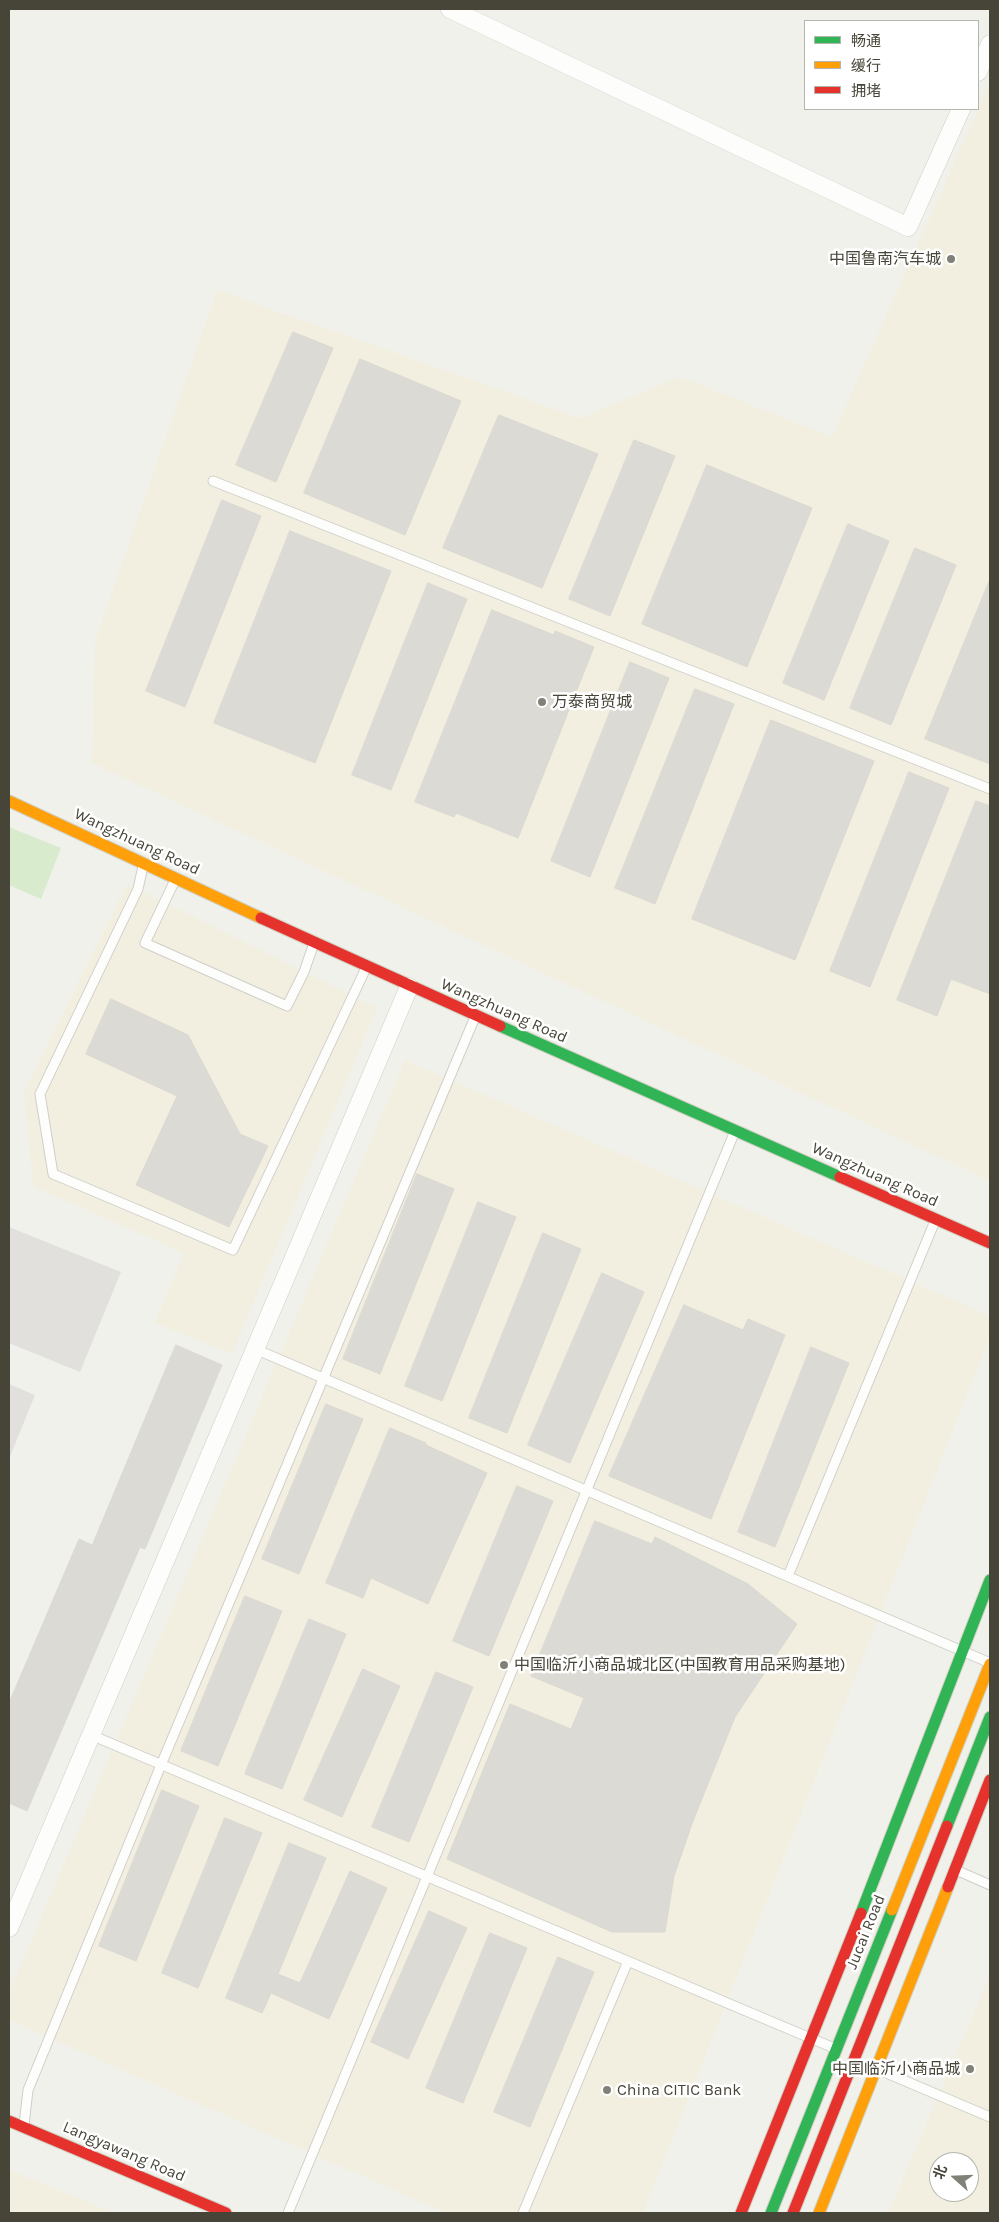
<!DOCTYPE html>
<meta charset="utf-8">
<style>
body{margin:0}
#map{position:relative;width:999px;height:2222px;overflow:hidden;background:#f1f1ec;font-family:Karla,"Noto Sans SC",sans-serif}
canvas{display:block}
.frame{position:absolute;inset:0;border:10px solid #474538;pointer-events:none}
.legend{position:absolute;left:804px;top:20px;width:175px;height:90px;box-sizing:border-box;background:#fff;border:1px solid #b5b5af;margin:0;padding:6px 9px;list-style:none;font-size:15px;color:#474538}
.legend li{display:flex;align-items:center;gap:10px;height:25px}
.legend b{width:25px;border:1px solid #b5b5af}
.north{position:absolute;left:929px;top:2152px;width:50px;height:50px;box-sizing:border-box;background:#fff;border:1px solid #b5b5af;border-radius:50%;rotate:290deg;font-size:14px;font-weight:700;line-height:20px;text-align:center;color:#474538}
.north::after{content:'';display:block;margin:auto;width:18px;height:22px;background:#828177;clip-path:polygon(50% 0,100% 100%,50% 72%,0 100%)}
</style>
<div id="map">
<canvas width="999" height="2222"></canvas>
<div class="frame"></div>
<ul class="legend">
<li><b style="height:6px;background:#30b455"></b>畅通</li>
<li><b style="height:6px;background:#ff9f0a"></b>缓行</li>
<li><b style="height:6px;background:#e5322d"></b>拥堵</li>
</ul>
<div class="north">北</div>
</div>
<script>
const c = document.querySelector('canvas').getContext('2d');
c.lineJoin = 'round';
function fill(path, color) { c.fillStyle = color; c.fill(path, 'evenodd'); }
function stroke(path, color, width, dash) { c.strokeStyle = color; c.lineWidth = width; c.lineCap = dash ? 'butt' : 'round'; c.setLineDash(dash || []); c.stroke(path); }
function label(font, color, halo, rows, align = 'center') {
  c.font = font + ' Karla,"Noto Sans SC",sans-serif'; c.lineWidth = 5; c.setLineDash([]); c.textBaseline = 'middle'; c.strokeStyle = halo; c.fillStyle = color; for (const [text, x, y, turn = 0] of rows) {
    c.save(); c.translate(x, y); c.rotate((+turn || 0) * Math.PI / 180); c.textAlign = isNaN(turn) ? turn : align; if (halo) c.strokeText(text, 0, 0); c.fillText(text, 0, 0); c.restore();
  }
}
fill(new Path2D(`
 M990,82v1099l-898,-418 3,-122 122,-351 363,128 100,-41 152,60z
 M127,884l250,124 -145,346 -77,-31 29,-70 -151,-67 -9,-95z
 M405,1060l585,256v21l-347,876h-197l-437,-193v-27z
 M990,1975v238h-102zM939,2162h30v30h-30z
 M9,2170l103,42 -103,1z`), '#f3efe0');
fill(new Path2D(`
 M9,827l52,21 -20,51 -32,-14z`), '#d8ebcd');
fill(new Path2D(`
 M9,1227l112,45 -41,100 -71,-29z
 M9,1384l26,11 -26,64z`), '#e1e0dc');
const building = new Path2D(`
 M293,332l40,16 -57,134 -40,-17z
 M360,359l101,42 -56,134 -101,-42z
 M499,415l99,39 -56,134 -99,-40z
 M634,440l41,16 -65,160 -41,-17z
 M707,465l105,43 -65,159 -105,-43z
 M222,500l39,16 -76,191 -39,-16z
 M848,524l41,17 -65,159 -41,-17z
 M290,531l101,40 -76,192 -101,-40z
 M915,548l41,17 -65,160 -41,-17z
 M990,579v185l-65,-25z
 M428,583l39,16 -76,191 -39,-15z
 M492,610l62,25 1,-4 39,16 -76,191 -62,-25 -2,4 -39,-15z
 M630,662l39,16 -79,199 -39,-16z
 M695,689l39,15 -79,200 -40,-16z
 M771,720l103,41 -79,199 -103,-41z
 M909,772l40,16 -79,199 -40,-16z
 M976,801l14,5v188l-39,-15 -14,37 -40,-16z
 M111,999l77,36 52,99 28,12 -39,81 -93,-42 41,-89 -91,-42z
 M417,1174l37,15 -74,185 -37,-15z
 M478,1202l38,15 -74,184 -37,-15z
 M543,1233l38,16 -74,184 -38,-15z
 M602,1273l42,19 -74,171 -42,-18z
 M684,1305l59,25 5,-11 37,16 -74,184 -102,-43z
 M176,1345l46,20 -77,184 -5,-2 -113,264 -18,-8v-100l70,-164 13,6z
 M811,1347l38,16 -74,184 -37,-15z
 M326,1404l37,15 -64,155 -37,-15z
 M390,1428l36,15v2l61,28 -59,131 -57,-26 -8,20 -37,-15z
 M517,1486l36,15 -64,155 -36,-15z
 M595,1521l57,23 3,-7 93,47 49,40 -62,93 -42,104 -19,55 -9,56h-53l-165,-73 63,-155 61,25 13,-31 -53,-22z
 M245,1596l37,15 -64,155 -37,-15z
 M309,1619l37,15 -64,155 -37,-15z
 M363,1669l37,17 -58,131 -38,-17z
 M436,1672l37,15 -64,155 -37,-15z
 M162,1790l37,16 -63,155 -37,-15z
 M225,1818l37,15 -64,155 -36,-15z
 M289,1843l37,15 -48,116 22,9 50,-112 37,17 -58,131 -58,-26 -9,20 -36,-15z
 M429,1911l38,17 -59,131 -37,-17z
 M490,1933l37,15 -64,155 -37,-15z
 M558,1957l36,15 -64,155 -36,-15z`);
fill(building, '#dbdad4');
stroke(building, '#dad9d2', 1);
const lane = new Path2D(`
 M213,481l777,308
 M143,866l-5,23 -98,205 13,80 180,76 133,-282
 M176,878l-31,65 142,63 17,-34 10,-29
 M255,1349l733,313
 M788,1576l147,-355
 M91,1735l743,313
 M956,1870l34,15
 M877,2069l113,48
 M24,2125l4,-35 133,-325 314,-748
 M288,2213l447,-1082
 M523,2213l105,-252`);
const street = new Path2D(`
 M450,9l458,218 53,-118
 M978,72l12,-28
 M9,1928l400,-941`);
const fast = new Path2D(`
 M500,1026l340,151
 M947,1826l43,-109
 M861,1913l129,-333
 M771,2213l121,-303`);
const slow = new Path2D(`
 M9,801l252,117
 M892,1910l98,-246
 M819,2213l129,-326`);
const jam = new Path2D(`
 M261,918l239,108
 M840,1177l150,66
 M948,1887l42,-107
 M9,2121l217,92
 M741,2213l120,-300
 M793,2213l154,-387`);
stroke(lane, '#cfcfc9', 11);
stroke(street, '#cfcfc9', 19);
stroke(fast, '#d0d0c3', 13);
stroke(slow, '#d0d0c3', 13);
stroke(jam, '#d0d0c3', 13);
stroke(lane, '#fdfdfc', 9);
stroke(street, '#fdfdfc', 18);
stroke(fast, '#30b455', 11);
stroke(slow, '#ff9f0a', 11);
stroke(jam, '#e5322d', 11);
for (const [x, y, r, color] of [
 [951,259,5,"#828177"],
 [542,702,5,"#828177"],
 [504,1665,5,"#828177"],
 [970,2069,5,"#828177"],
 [607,2090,5,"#828177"]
]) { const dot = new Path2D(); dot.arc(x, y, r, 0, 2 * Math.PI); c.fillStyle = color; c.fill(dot); stroke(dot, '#fff', 2); }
label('16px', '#474538', '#fff', [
 ["中国鲁南汽车城",941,259,"right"],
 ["万泰商贸城",552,702],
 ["中国临沂小商品城北区(中国教育用品采购基地)",514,1665],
 ["中国临沂小商品城",960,2069,"right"],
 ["China CITIC Bank",617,2090]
], 'left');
label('16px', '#474538', '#fff', [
 ["Wangzhuang Road",137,842,25],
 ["Wangzhuang Road",504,1011,24],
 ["Wangzhuang Road",875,1175,24],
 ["Jucai Road",866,1932,-68],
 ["Langyawang Road",124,2152,23]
]);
</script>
